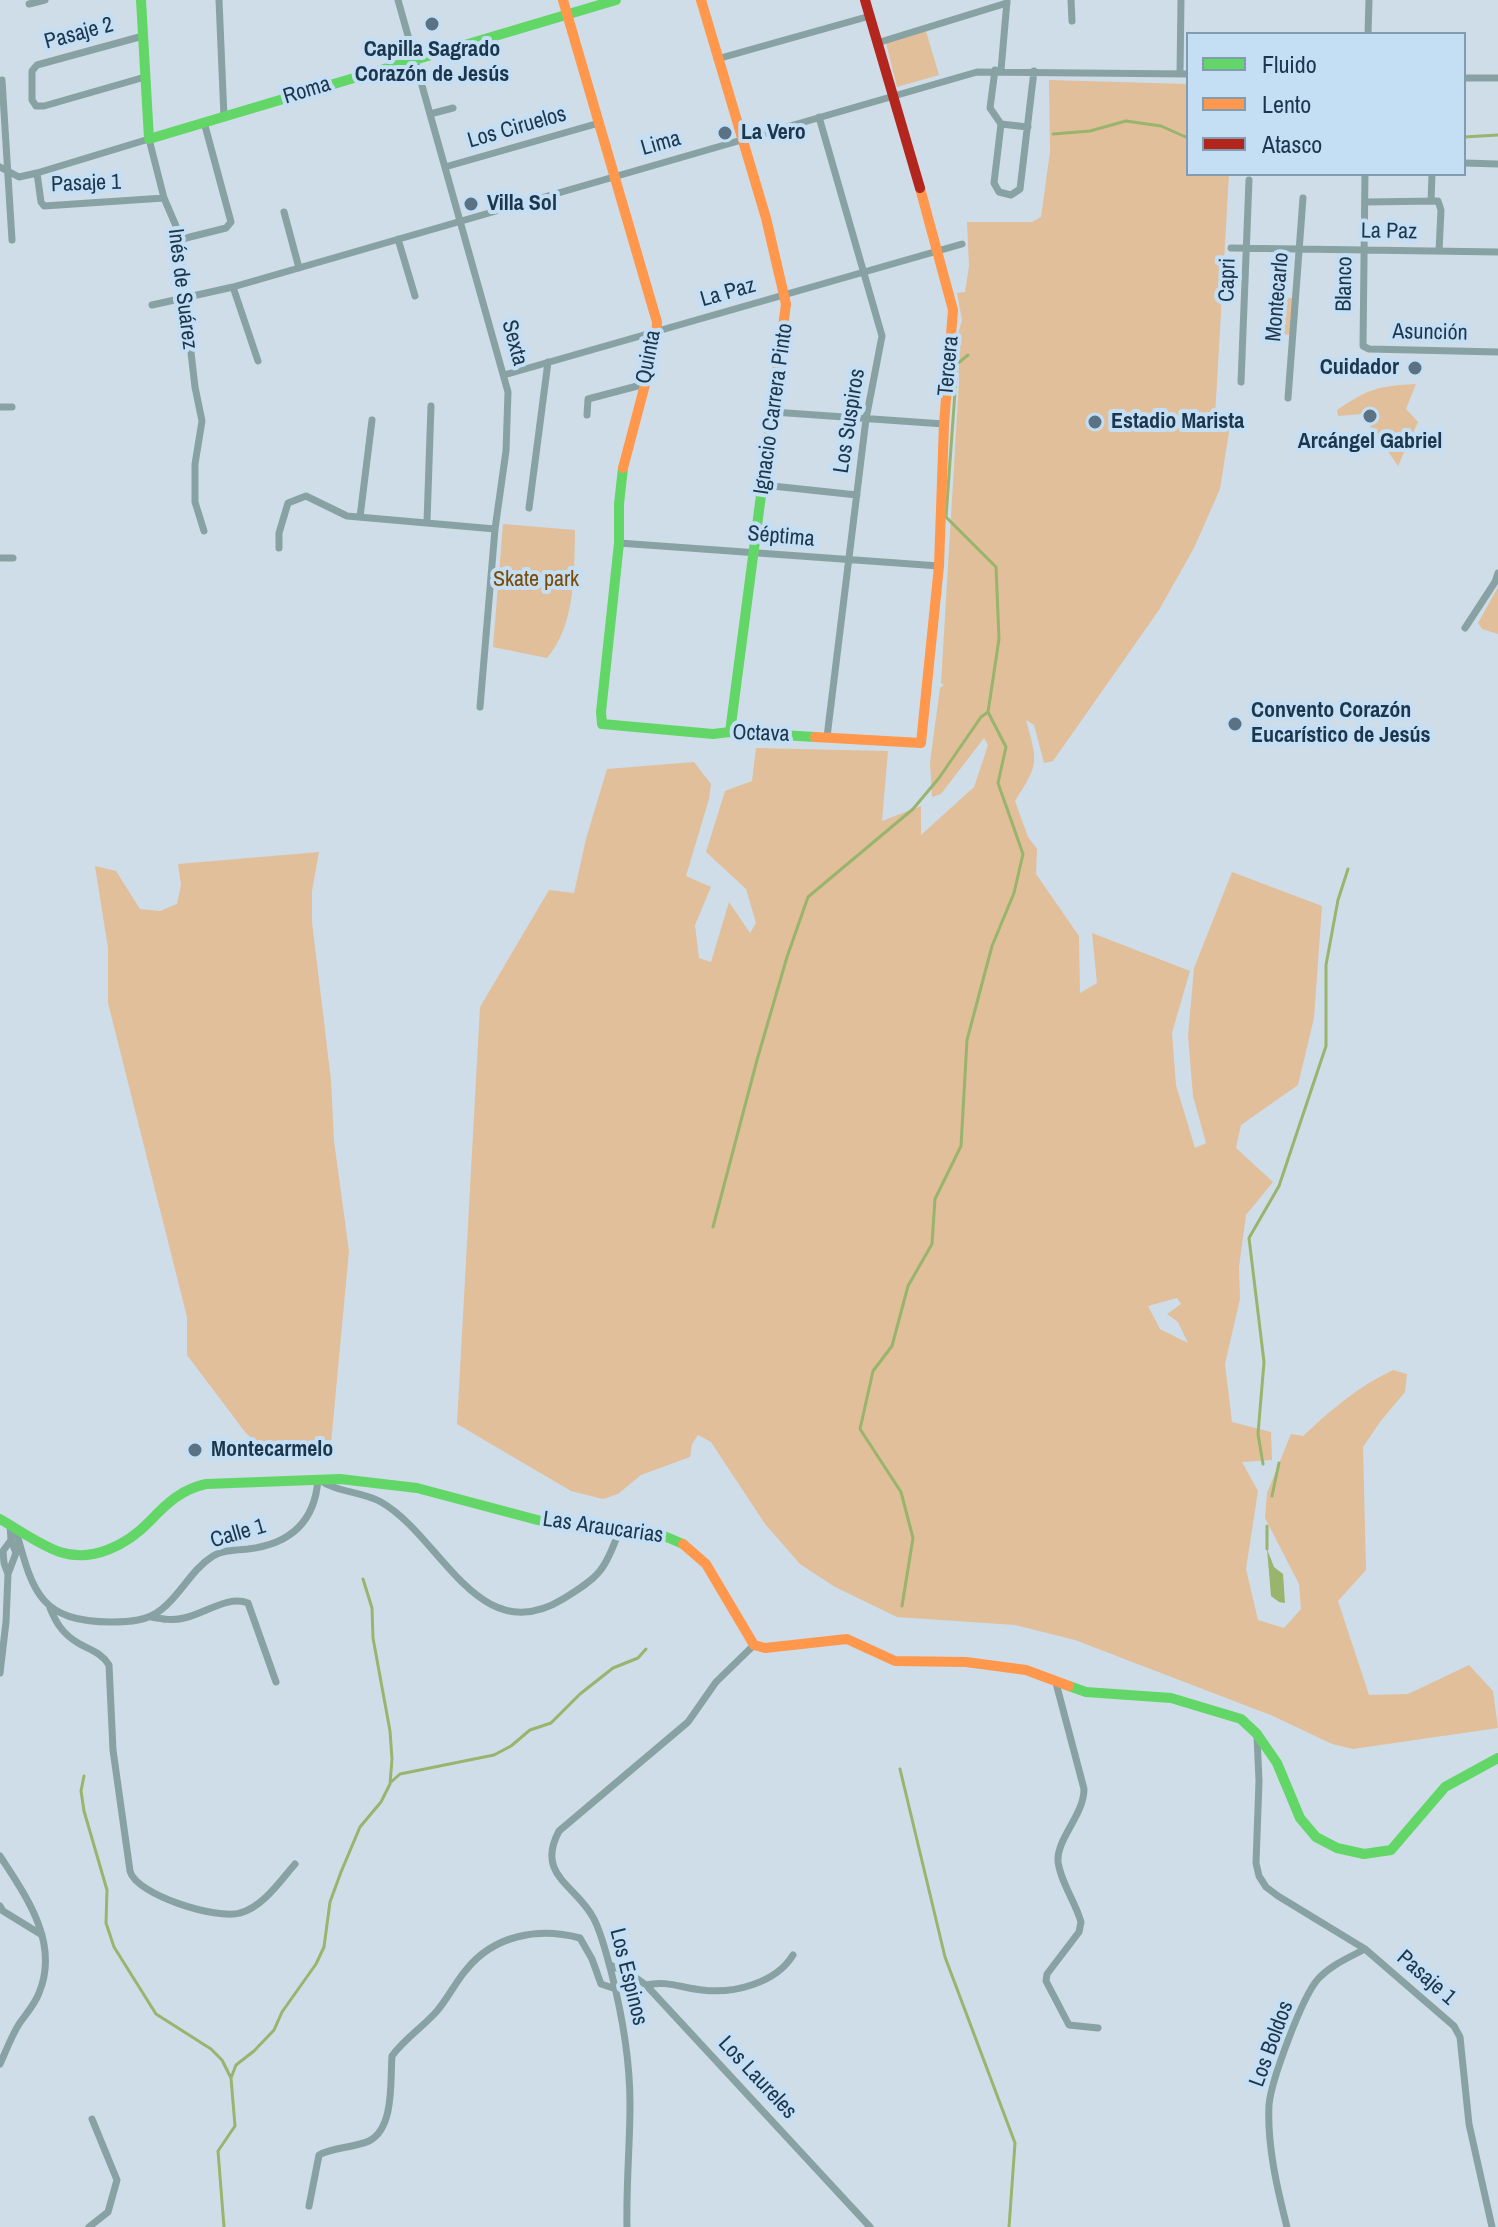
<!DOCTYPE html>
<meta charset="utf-8">
<style>
body{margin:0}
#map{position:relative;width:1498px;height:2227px;overflow:hidden;background:#cfdde9;font-family:"Archivo Narrow",sans-serif}
canvas{display:block}
.legend{position:absolute;left:1186px;top:32px;width:280px;height:144px;box-sizing:border-box;background:#c4def4;border:2px solid #819bb1;margin:0;padding:10px 14px;list-style:none;font-size:24px;color:#1c374d}
.legend li{display:flex;align-items:center;gap:16px;height:40px}
.legend b{width:40px;border:2px solid #819bb1}
</style>
<div id="map">
<canvas width="1498" height="2227"></canvas>
<ul class="legend">
<li><b style="height:10px;background:#63d668"></b>Fluido</li>
<li><b style="height:10px;background:#ff974d"></b>Lento</li>
<li><b style="height:10px;background:#b3261e"></b>Atasco</li>
</ul>
</div>
<script>
const c = document.querySelector('canvas').getContext('2d');
c.lineJoin = 'round';
function fill(path, color) { c.fillStyle = color; c.fill(path, 'evenodd'); }
function stroke(path, color, width, dash) { c.strokeStyle = color; c.lineWidth = width; c.lineCap = dash ? 'butt' : 'round'; c.setLineDash(dash || []); c.stroke(path); }
function label(font, color, halo, rows, align = 'center') {
  c.font = font + ' "Archivo Narrow",sans-serif'; c.lineWidth = 8; c.setLineDash([]); c.textBaseline = 'middle'; c.strokeStyle = halo; c.fillStyle = color; for (const [text, x, y, turn = 0] of rows) {
    c.save(); c.translate(x, y); c.rotate((+turn || 0) * Math.PI / 180); c.textAlign = isNaN(turn) ? turn : align; if (halo) c.strokeText(text, 0, 0); c.fillText(text, 0, 0); c.restore();
  }
}
fill(new Path2D(`
 M926,31l13,44 -42,12 -11,-44z
 M1049,80l139,4v90h41l-14,243h24l-9,9 -10,63 -26,59 -35,62 -106,151 -9,2 -10,-38 -8,-5c12,44 13,43 -11,81l13,36 9,12 -1,25 43,62 1,57 17,-10 -5,-50 98,38 -18,62 4,52 19,63 11,-5 -13,-47 -5,-60 6,-68 38,-96 90,34 -8,112 -16,67 -57,40 -5,23 37,34 -27,33 -7,52 1,32 -15,65 7,58 39,10 1,28 -30,2 16,29 -12,78 12,51 26,8 17,-19 -2,-25 -34,-66 2,-25 24,-59 12,2c28,-26 54,-49 90,-66l14,4 -2,18 -25,30 -17,25 3,123 -28,31 31,94 39,-1 61,-29 24,26 5,37 -145,21 -21,-5 -59,-28 -198,-76 -60,-15 -118,-8 -62,-30 -35,-23 -35,-40 -54,-82 -13,-7 -6,9 -2,13 -49,18 -23,19 -15,5 -32,-8 -114,-67 23,-417 69,-117 25,3 12,-54 21,-70 87,-7 17,22 -2,15 -23,77 25,11 -16,38 4,33 12,4 18,-60 21,31 6,-10 -10,-34 -40,-37 19,-61 27,-10 4,-33 132,3 -6,70 39,-15v29l53,-48 14,-42 -4,-7 -43,56 -9,3 -2,-35 10,-74 4,-3 -3,-2 18,-301 -2,-44 5,-18 -5,-27 8,-1 4,-26 -2,-44h65l9,-5 9,-65zM1177,1298l4,6 -14,10 11,8 10,21 -28,-14 -12,-23z
 M1273,298h23v37l-24,-1z
 M1416,384l-10,25 12,13 -20,44 -36,-52 -24,2 -1,-6c31,-21 41,-24 79,-26z
 M503,524l72,6c-1,43 1,94 -28,128l-54,-11z
 M1498,587v47l-16,-5 -4,-6z
 M319,852l-7,39v31l19,158 3,61 15,110 -19,203 -68,-6 -17,-16 -58,-77v-38l-79,-314v-55l-13,-82 21,5 24,38 20,2 17,-7 4,-19 -3,-21z`), '#e1bf9a');
fill(new Path2D(`
 M1267,1549l7,18 9,7 2,29 -6,-1 -8,-6z`), '#98b46d');
stroke(new Path2D(`
 M1053,134l37,-3 36,-10 35,5 27,12
 M1464,137l34,-2
 M713,1227l44,-167 30,-103 21,-60 105,-88 26,-31 42,-61 7,-5
 M1263,1464l-5,-30 6,-72 -15,-124 30,-52 47,-140v-81l12,-65 10,-31
 M1272,1496l7,-33
 M1267,1549v-23
 M902,1606l11,-68 -12,-46 -41,-63 13,-58 19,-25 16,-60 24,-42 3,-45 26,-53 6,-106 25,-94 22,-53 9,-39 -25,-71 8,-36 -18,-35 11,-73 -3,-72 -50,-50 11,-153 11,-9
 M900,1769l45,188 70,186 -6,84
 M84,1776l-3,15 3,20 23,79 -1,33 8,24 42,67 55,35 11,11 9,18
 M391,1782l9,-8 94,-19 17,-9 19,-16 21,-7 29,-29 33,-26 25,-10 8,-9
 M224,2227l-6,-76 17,-25 -4,-48 5,-13 18,-14 20,-21 8,-18 34,-48 8,-17 6,-45 11,-30 19,-45 21,-25 9,-18 2,-25 -2,-28 -17,-93 -1,-30 -9,-29`), '#98b46d', 3);
stroke(new Path2D(`
 M219,0l5,117
 M398,0l110,392 -2,59 -11,78 -15,178
 M1071,0l1,21
 M29,4l16,-4
 M1368,34l1,-34
 M143,36l-106,29 -5,6v29l4,6h8l101,-29
 M877,43l130,-40
 M717,59l153,-43
 M995,70l-5,38 11,16 -7,59 5,9 12,3 9,-6 14,-118
 M1001,70l6,-69
 M1180,74l1,-74
 M1464,78h34
 M2,80l10,160
 M430,114l23,-6
 M819,117l63,219 -16,83 -39,318
 M1001,124l27,3
 M1464,163l34,1
 M0,167l19,10 18,-4 112,-34 15,59 12,28 2,14 17,147 7,34 -7,43v38l9,29
 M445,167l154,-44
 M37,173l4,29 3,4 120,-8
 M1365,174l-2,172 6,3 129,3
 M1431,201l1,-27
 M1365,202l73,-1 3,9 -2,41
 M284,212l15,56
 M398,239l17,57
 M178,240l48,-12 5,-6 -27,-100
 M1231,248l267,4
 M233,287l25,74
 M152,305l81,-18 744,-215 211,2
 M504,375l458,-131
 M1241,382l8,-202
 M1288,398l15,-200
 M0,407h12
 M773,412l171,12
 M587,415l1,-16 57,-15
 M763,485l94,10
 M529,508l19,-146
 M360,517l12,-97
 M427,522l4,-116
 M619,543l320,23
 M279,548v-15l9,-30 18,-7 41,20 148,13
 M0,558h13
 M1465,628l30,-46 3,-9
 M15,1527c17,61 22,95 96,95 18,0 37,-1 51,-13 19,-15 30,-40 51,-53 10,-6 23,-6 35,-7 42,-5 67,-27 70,-70 19,14 43,12 63,23 61,35 97,149 182,97 36,-22 42,-28 56,-68
 M8,1574l-4,-11 -1,-12 8,-11
 M50,1608c6,15 13,26 28,35 12,7 23,9 31,22l4,85 17,121c6,24 87,49 110,42 23,-6 40,-32 55,-49
 M151,1617c11,2 22,4 33,1 20,-4 44,-23 64,-15l28,79
 M0,1673l6,-51 2,-48 8,-21 -5,-13 -1,-16
 M1056,1683l28,106c0,26 -27,49 -26,72 2,20 18,42 23,61l-2,10 -32,42 -1,7 23,44 29,3
 M1257,1736l2,45 -3,82 3,13 7,11 12,9 87,53 89,77 6,11 9,87 23,103
 M0,1856c26,40 60,87 39,137 -4,11 -13,21 -20,31 -8,13 -13,27 -19,40
 M0,1906l3,5 39,24
 M610,1965l22,10 14,10 224,242
 M646,1985c20,-5 36,3 56,5 32,4 74,-7 91,-35
 M309,2206l10,-51c15,-8 34,-7 50,-14 26,-13 21,-62 23,-85 12,-17 31,-29 45,-45 11,-13 18,-28 29,-41 28,-35 72,-43 114,-32l12,21 9,25 15,5
 M89,2227l19,-15 9,-32 -25,-61
 M627,2227c-1,-41 3,-82 3,-123 0,-44 -8,-90 -19,-133 -5,-18 -9,-36 -17,-52 -17,-34 -59,-43 -35,-88l129,-109 28,-40 38,-37
 M1287,2227c-10,-39 -20,-82 -18,-122 2,-24 33,-108 49,-126 13,-14 30,-21 47,-30`), '#88a2a4', 7);
stroke(new Path2D(`
 M141,0l8,139 467,-139
 M623,468l-4,36v39l-18,169 1,12 111,10 17,-2 85,5
 M730,732l38,-290
 M0,1519c19,11 40,26 60,33 33,11 68,-8 90,-31 17,-18 32,-32 56,-37l134,-5 77,9 143,38 97,7 26,11
 M1069,1686l17,6 85,6 70,21 16,15 20,29 23,55 16,19 21,11 27,6 27,-4 54,-63 53,-29`), '#63d668', 10);
stroke(new Path2D(`
 M563,0l94,322 -1,21 -33,125
 M701,0l65,218 20,86 -18,138
 M815,737l106,6 18,-177 5,-142 9,-114 -33,-122
 M683,1544l23,20 48,81 11,3 82,-9 48,22 71,1 60,8 43,16`), '#ff974d', 10);
stroke(new Path2D(`
 M865,0l55,188`), '#b3261e', 10);
for (const [x, y, r, color] of [
 [432,24,8,"#5b7184"],
 [725,133,8,"#5b7184"],
 [471,204,8,"#5b7184"],
 [1415,368,8,"#5b7184"],
 [1370,416,8,"#5b7184"],
 [1095,422,8,"#5b7184"],
 [1235,724,8,"#5b7184"],
 [195,1450,8,"#5b7184"]
]) { const dot = new Path2D(); dot.arc(x, y, r, 0, 2 * Math.PI); c.fillStyle = color; c.fill(dot); stroke(dot, '#c4def4', 3); }
label('22px', '#1c374d', '#c4def4', [
 ["Pasaje 2",79,34,-15],
 ["Roma",307,91,-17],
 ["Los Ciruelos",517,128,-16],
 ["Lima",661,144,-16],
 ["Pasaje 1",86,184,-2],
 ["La Paz",1389,232,1],
 ["Capri",1228,280,-88],
 ["Blanco",1345,284,-89],
 ["Inés de Suárez",182,289,83],
 ["La Paz",728,293,-16],
 ["Montecarlo",1278,297,-85],
 ["Asunción",1430,333,1],
 ["Sexta",514,343,75],
 ["Quinta",649,357,-79],
 ["Tercera",949,366,-85],
 ["Ignacio Carrera Pinto",774,409,-82],
 ["Los Suspiros",850,421,-81],
 ["Séptima",781,537,5],
 ["Octava",761,734,2],
 ["Las Araucarias",603,1528,8],
 ["Calle 1",238,1534,-16],
 ["Los Espinos",628,1977,76],
 ["Pasaje 1",1426,1978,41],
 ["Los Boldos",1272,2044,-70],
 ["Los Laureles",757,2078,47]
]);
label('bold 22px', '#1c374d', '#c4def4', [
 ["Capilla Sagrado",432,50,"center"],
 ["Corazón de Jesús",432,75,"center"],
 ["La Vero",741,133],
 ["Villa Sol",487,204],
 ["Cuidador",1399,368,"right"],
 ["Estadio Marista",1111,422],
 ["Arcángel Gabriel",1370,442,"center"],
 ["Convento Corazón",1251,711],
 ["Eucarístico de Jesús",1251,736],
 ["Montecarmelo",211,1450]
], 'left');
label('22px', '#7c4903', '#c4def4', [
 ["Skate park",536,580]
]);
</script>
